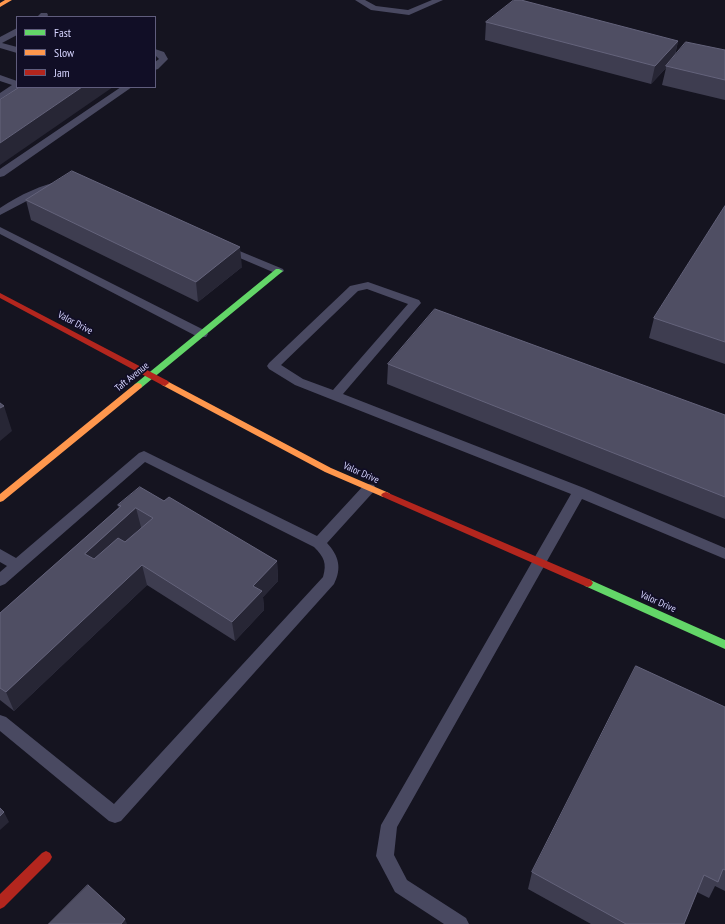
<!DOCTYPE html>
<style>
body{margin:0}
#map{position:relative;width:725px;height:924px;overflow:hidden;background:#151420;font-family:"PT Sans Narrow",sans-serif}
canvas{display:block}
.legend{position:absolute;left:16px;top:16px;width:140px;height:72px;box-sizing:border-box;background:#110e26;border:1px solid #605d7d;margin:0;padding:5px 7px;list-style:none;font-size:12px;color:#d6d4ff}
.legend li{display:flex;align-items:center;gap:8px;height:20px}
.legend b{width:20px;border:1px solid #605d7d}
</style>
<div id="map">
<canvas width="725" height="924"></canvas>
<ul class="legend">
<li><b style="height:5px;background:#63d668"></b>Fast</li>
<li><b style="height:5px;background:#ff974d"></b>Slow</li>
<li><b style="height:5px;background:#b3261e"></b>Jam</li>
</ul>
</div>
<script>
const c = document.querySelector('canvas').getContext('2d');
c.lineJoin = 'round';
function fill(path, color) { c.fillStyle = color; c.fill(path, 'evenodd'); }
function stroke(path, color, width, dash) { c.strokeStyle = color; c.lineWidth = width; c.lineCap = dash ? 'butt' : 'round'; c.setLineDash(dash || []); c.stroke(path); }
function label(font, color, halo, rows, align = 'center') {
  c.font = font + ' "PT Sans Narrow",sans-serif'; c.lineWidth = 3.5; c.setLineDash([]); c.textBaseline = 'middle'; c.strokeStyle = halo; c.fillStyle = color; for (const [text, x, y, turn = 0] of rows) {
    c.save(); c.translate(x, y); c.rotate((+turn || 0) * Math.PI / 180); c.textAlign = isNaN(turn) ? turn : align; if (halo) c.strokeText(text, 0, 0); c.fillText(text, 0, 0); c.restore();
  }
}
fill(new Path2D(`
 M355,0h10l11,6 32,4 24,-10h11l-34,15 -38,-5z
 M41,13h6l1,2 -1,2h-10z
 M17,28v7l-15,8 15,4v6l-17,-5v-11z
 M155,49l9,3 4,7 -10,10 -3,1v-8l4,-3 -4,-4z
 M0,75l17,6v6h4l-21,13v-7l12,-8 -12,-4z
 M121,87h11l-128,89 -4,1v-8z
 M65,180l4,1 1,2 -1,2 -27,8 -42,22v-7c21,-14 41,-23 65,-28z
 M0,227l206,104 2,3 -2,3h-8l-198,-103z
 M225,245l58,24 1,2 -5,3 -4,-1 -54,-23 -1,-2z
 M368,282l51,18 2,3 -78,91 241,94 141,60v11l-143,-60 -185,328 -3,28 13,25 59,38 3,6h-25l-49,-32 -19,-36 5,-31 190,-331 -276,-109 -26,-16 -2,-3 2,-3 81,-77zM367,289l41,15 -75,86 -30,-11 -22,-14 77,-74z
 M144,451l173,85 47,-51 5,-1 5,1 2,4 -49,54c12,13 15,25 7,41l-213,237 -6,2 -6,-2 -109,-90v-16l6,2 108,87 209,-227c4,-14 1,-20 -9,-30l-169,-85 -140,122 -5,2v-14l7,-6 -7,-4v-13l16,9 123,-105z`), '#494961');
fill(new Path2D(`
 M276,269h3l4,2 -142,117h-6l-1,-2 1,-2z
 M588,579l137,61v9l-140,-63 -2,-3 2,-3z`), '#63d668');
fill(new Path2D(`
 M5,0h7l-12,7v-4z
 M165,380l166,88 58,25 2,2 -2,2h-6l-58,-25 -163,-87 -1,-2z
 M138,383l3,1 1,2 -1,2 -138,113 -3,1v-8l135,-110z`), '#ff974d');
fill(new Path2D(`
 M0,293l168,88 1,2 -4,3 -3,-1 -162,-87z
 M386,492l205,88 2,3 -2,3 -3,1 -3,-1 -202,-89 -2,-2 2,-2z
 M46,851l4,2 2,4 -2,4 -46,46 -4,2v-15l42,-41z`), '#b3261e');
fill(new Path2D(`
 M486,22l192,19 -3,15 50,-6v50l-63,-15 4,-17 -15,16 -166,-44z
 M26,200l216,67 -44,35 -167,-82z
 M725,206v158l-76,-26 5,-20z
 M388,364l337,51v104l-338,-135z
 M164,501l113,60 1,20 -15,16 1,13 -29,31 -88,-56 -133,126 -14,-11v-87l119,-105 -1,-3zM141,527v1l-16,14z
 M725,707v184l-10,-5 -6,12 -12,-6 -13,32h-93l-63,-35 4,-17z`), '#3e3d50');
fill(new Path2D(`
 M678,41l-4,18 -8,7v2l-15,16 4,-18z
 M82,87h31l-113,78v-22z
 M240,247l2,20 -44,35 -2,-20z
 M4,406l8,25 -12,10v-33z
 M136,508l5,19 -50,46 -6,-19z
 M277,561l1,20 -15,16 1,13 -29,31 -3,-19 21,-36z
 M142,565l5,20 -133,126 -8,-19z
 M4,812l5,10 -9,8v-14z
 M125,919l2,5h-6z`), '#272635');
const building = new Path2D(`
 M514,0h7l157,41 -23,25 -169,-44z
 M686,42l39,8v30l-59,-14z
 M20,87h62l-82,56v-43z
 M72,171l168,76 -44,35 -170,-82z
 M725,206v136l-71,-24z
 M435,309l290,106v82l-337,-133z
 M0,403l4,3 -4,2z
 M140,487l24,14 5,-4 108,64 -24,25 9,5 -30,31 -90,-57 -136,127 -6,-4v-75l121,-107 -3,-1zM136,508l17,10 -28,24 -7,-4 -24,21 -9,-5z
 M636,666l89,41v163l-2,-1 -5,13 -14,-7 -20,49h-58l-94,-52z
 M0,808l4,4 -4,4z
 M88,885l37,34 -4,5h-72z`);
fill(building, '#4f4e63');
stroke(building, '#64637b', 1);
label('10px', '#d6d4ff', '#110e26', [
 ["Valor Drive",75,323,28],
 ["Taft Avenue",132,377,-39],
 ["Valor Drive",361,473,24],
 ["Valor Drive",658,602,24]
]);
</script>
